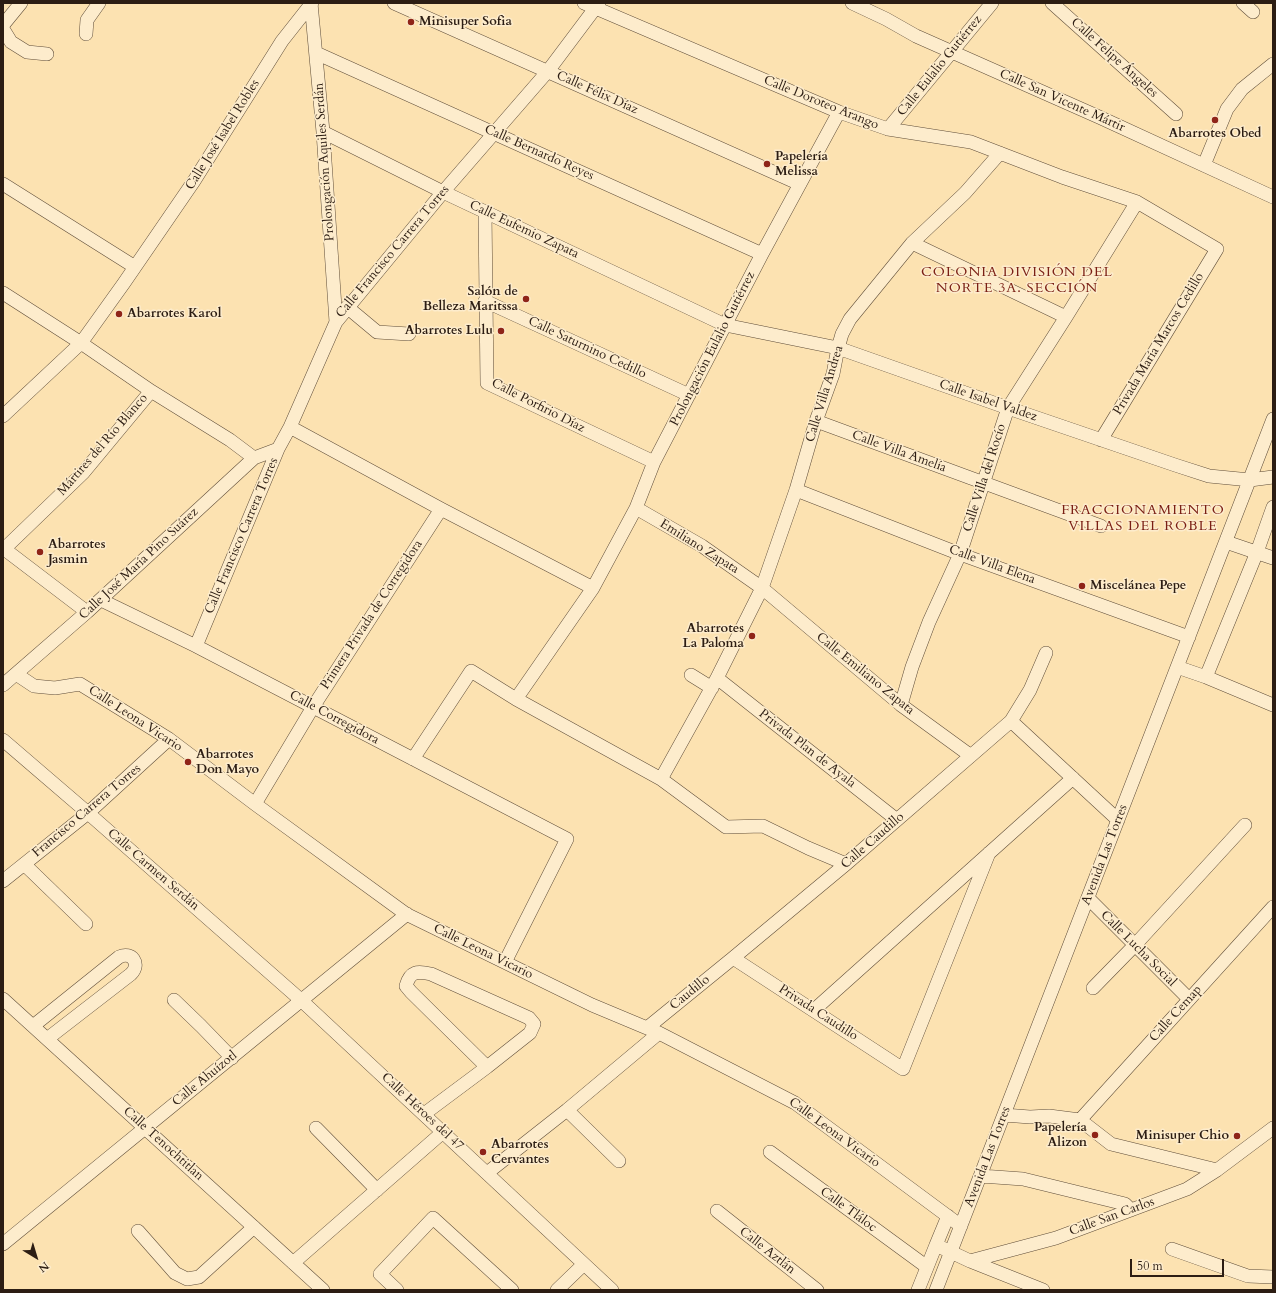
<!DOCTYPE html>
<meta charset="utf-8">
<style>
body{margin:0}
#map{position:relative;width:1276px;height:1293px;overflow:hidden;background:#fce2b1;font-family:Cardo,serif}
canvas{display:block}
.frame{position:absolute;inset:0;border:4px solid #2c1d13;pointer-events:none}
.north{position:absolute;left:16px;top:1237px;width:40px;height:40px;-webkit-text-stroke:3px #fdeccc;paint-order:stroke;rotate:142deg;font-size:11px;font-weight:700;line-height:16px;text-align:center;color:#2c1d13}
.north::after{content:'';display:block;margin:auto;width:14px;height:18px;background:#2c1d13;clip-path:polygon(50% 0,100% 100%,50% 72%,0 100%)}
.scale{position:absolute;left:1130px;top:1259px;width:94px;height:18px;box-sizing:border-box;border:2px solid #2c1d13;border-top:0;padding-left:5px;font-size:12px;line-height:14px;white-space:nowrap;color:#2c1d13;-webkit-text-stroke:3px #fdeccc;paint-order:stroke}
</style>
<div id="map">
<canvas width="1276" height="1293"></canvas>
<div class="frame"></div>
<div class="north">N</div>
<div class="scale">50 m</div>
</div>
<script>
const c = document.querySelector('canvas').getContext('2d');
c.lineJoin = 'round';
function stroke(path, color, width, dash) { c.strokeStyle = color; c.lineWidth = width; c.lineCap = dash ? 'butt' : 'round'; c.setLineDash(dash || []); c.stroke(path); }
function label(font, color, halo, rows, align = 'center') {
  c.font = font + ' Cardo,serif'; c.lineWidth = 3; c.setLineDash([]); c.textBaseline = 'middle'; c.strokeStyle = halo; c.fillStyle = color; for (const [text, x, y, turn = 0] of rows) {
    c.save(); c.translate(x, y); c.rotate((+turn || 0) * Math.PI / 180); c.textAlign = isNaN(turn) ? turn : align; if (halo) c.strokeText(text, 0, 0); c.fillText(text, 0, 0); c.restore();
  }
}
const minor = new Path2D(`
 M311,3l12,129 13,190
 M394,3l406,181
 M584,3l255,109 49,17 83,13 91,35 75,25 80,47 -116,191
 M852,3l34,16 30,17 183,81 174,80
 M1052,3l124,111
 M1243,3l10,9
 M3,25l18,-22
 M3,29l8,13 16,10 20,2
 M86,34l1,-14 12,-17
 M316,53l446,201
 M888,129l104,-126
 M323,132l120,60 282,133 113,23 170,60 167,57 34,11 41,4 23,-3
 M1204,165l23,-56 15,-20 31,-25
 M3,184l132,83
 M485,212l2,171 167,79
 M912,243l154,74
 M3,293l78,50 70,48 79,49 24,18
 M485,301l204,94
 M347,307l30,25 32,2
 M3,416l78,-73 43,-60 70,-102 88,-140 30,-38
 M816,421l285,105
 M290,427l151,82 152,79
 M796,490l164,64 229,83
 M636,508l66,38 60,42 139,117 70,51
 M1226,542l47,16
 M3,548l84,64
 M3,550l80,-77 68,-82
 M101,600l95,46 371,193 -62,123
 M196,646l82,-197 12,-22 46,-105 107,-130 105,-121 51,-68
 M1177,667l29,10 67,28
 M16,674l18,12 21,2 25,-4 89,55 86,65 151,110 186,91 67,28 136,70 166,123
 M691,675l21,13
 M1206,677l51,-125 16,-45
 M717,678l180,142
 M3,685l84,-73 167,-154 24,-9
 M516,699l77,-111 43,-80 18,-46 108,-208 77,-142
 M901,705l11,-38 17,-45 31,-68 48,-146 58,-91 71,-115
 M1011,721l107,99
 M3,740l85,73 214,188 310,289
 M413,759l58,-88 45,28 145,80 65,48 37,-1 45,22 38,16
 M661,779l56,-101 45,-90 34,-98 20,-69 17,-47 5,-26 4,-14 8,-15 62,-76 53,-50 35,-40
 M255,804l58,-97 128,-198
 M24,864l62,60
 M3,881l85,-68 81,-74
 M1088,898l101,101
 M733,958l170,111 86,-216
 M1093,988l41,-42 111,-121
 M3,999l320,291
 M174,1000l27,26 31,32
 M814,1010l259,-232
 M33,1026l86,-69c13,-6 22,7 12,17l-84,65
 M647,1028l86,-70 113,-94 165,-143 19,-31 16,-37
 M567,1110l52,51
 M424,1114l63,-47 43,-34 4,-9 -5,-6 -98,-44c-14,-3 -21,-3 -25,12l5,6 76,75
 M1004,1115l26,2 19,-1 31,4 31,24 106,26
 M1080,1120l193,-213
 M316,1128l61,62
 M770,1152l157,115
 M487,1173l80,-63 92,-77
 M981,1176l42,3 102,25 6,6
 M717,1211l100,79
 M138,1231l37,42 12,6 12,-2 55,-50
 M3,1244l404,-330
 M936,1245l12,-29
 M1172,1249l76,27 25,1
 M970,1261l73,29
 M293,1263l150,-131
 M397,1290l-17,-16 53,-56 79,72
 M557,1290l27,-26
 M918,1290l18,-45 34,16 86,-23 131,-49 30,-19 56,-42
 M936,1290l337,-871`);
stroke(minor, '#604e3a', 14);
stroke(minor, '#fdeccc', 13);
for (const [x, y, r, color] of [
 [411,22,4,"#8f2418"],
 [1215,120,4,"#8f2418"],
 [767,164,4,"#8f2418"],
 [526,299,4,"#8f2418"],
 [119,314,4,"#8f2418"],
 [501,331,4,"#8f2418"],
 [40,552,4,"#8f2418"],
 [1082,586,4,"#8f2418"],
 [752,636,4,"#8f2418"],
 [188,762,4,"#8f2418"],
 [1095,1135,4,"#8f2418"],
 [1237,1136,4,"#8f2418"],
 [483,1152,4,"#8f2418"]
]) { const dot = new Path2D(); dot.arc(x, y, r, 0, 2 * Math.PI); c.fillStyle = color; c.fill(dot); stroke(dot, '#fdeccc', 1.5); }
label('bold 13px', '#2c1d13', '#fdeccc', [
 ["Minisuper Sofia",419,22],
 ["Abarrotes Obed",1215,134,"center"],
 ["Papelería",775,157],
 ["Melissa",775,172],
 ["Salón de",518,292,"right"],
 ["Belleza Maritssa",518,307,"right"],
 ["Abarrotes Karol",127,314],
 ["Abarrotes Lulu",493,331,"right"],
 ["Abarrotes",48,545],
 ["Jasmin",48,560],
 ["Miscelánea Pepe",1090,586],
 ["Abarrotes",744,629,"right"],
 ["La Paloma",744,644,"right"],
 ["Abarrotes",196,755],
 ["Don Mayo",196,770],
 ["Papelería",1087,1128,"right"],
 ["Alizon",1087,1143,"right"],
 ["Minisuper Chio",1229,1136,"right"],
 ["Abarrotes",491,1145],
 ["Cervantes",491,1160]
], 'left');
label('13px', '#2c1d13', '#fdeccc', [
 ["Calle Felipe Ángeles",1114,58,42],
 ["Calle Eulalio Gutiérrez",940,66,-51],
 ["Calle Félix Díaz",597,93,24],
 ["Calle San Vicente Mártir",1062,101,24],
 ["Calle Doroteo Arango",821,103,22],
 ["Calle José Isabel Robles",223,135,-58],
 ["Calle Bernardo Reyes",539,153,24],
 ["Prolongación Aquiles Serdán",325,162,-94],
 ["Calle Eufemio Zapata",524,230,25],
 ["Calle Francisco Carrera Torres",393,252,-50],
 ["Privada María Marcos Cedillo",1159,344,-59],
 ["Calle Saturnino Cedillo",587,348,25],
 ["Prolongación Eulalio Gutiérrez",713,349,-63],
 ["Calle Villa Andrea",825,394,-73],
 ["Calle Isabel Valdez",988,401,19],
 ["Calle Porfirio Díaz",538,406,27],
 ["Mártires del Río Blanco",103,445,-49],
 ["Calle Villa Amelía",899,452,20],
 ["Calle Villa del Rocío",985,478,-72],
 ["Calle Francisco Carrera Torres",242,536,-67],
 ["Emiliano Zapata",699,547,32],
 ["Calle José María Pino Suárez",139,564,-43],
 ["Calle Villa Elena",992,565,20],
 ["Primera Privada de Corregidora",372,615,-57],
 ["Calle Emiliano Zapata",865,674,39],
 ["Calle Corregidora",334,718,28],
 ["Calle Leona Vicario",135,719,33],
 ["Privada Plan de Ayala",807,749,38],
 ["Francisco Carrera Torres",87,811,-40],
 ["Calle Caudillo",873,841,-41],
 ["Avenida Las Torres",1105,855,-69],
 ["Calle Carmen Serdán",153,870,41],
 ["Calle Lucha Social",1138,949,45],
 ["Calle Leona Vicario",483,952,26],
 ["Caudillo",690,993,-39],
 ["Privada Caudillo",818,1013,33],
 ["Calle Cemap",1176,1014,-48],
 ["Calle Ahuízotl",205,1079,-39],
 ["Calle Héroes del 47",422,1112,43],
 ["Calle Leona Vicario",834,1133,36],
 ["Calle Tenochtitlan",163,1144,42],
 ["Avenida Las Torres",988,1157,-69],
 ["Calle Tláloc",848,1210,36],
 ["Calle San Carlos",1112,1217,-20],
 ["Calle Aztlán",767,1251,38]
]);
c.letterSpacing = '1px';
label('14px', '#7a1f14', '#fdeccc', [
 ["COLONIA DIVISIÓN DEL",1017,273],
 ["NORTE 3A. SECCIÓN",1017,289],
 ["FRACCIONAMIENTO",1143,511],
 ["VILLAS DEL ROBLE",1143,527]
]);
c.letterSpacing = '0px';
</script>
